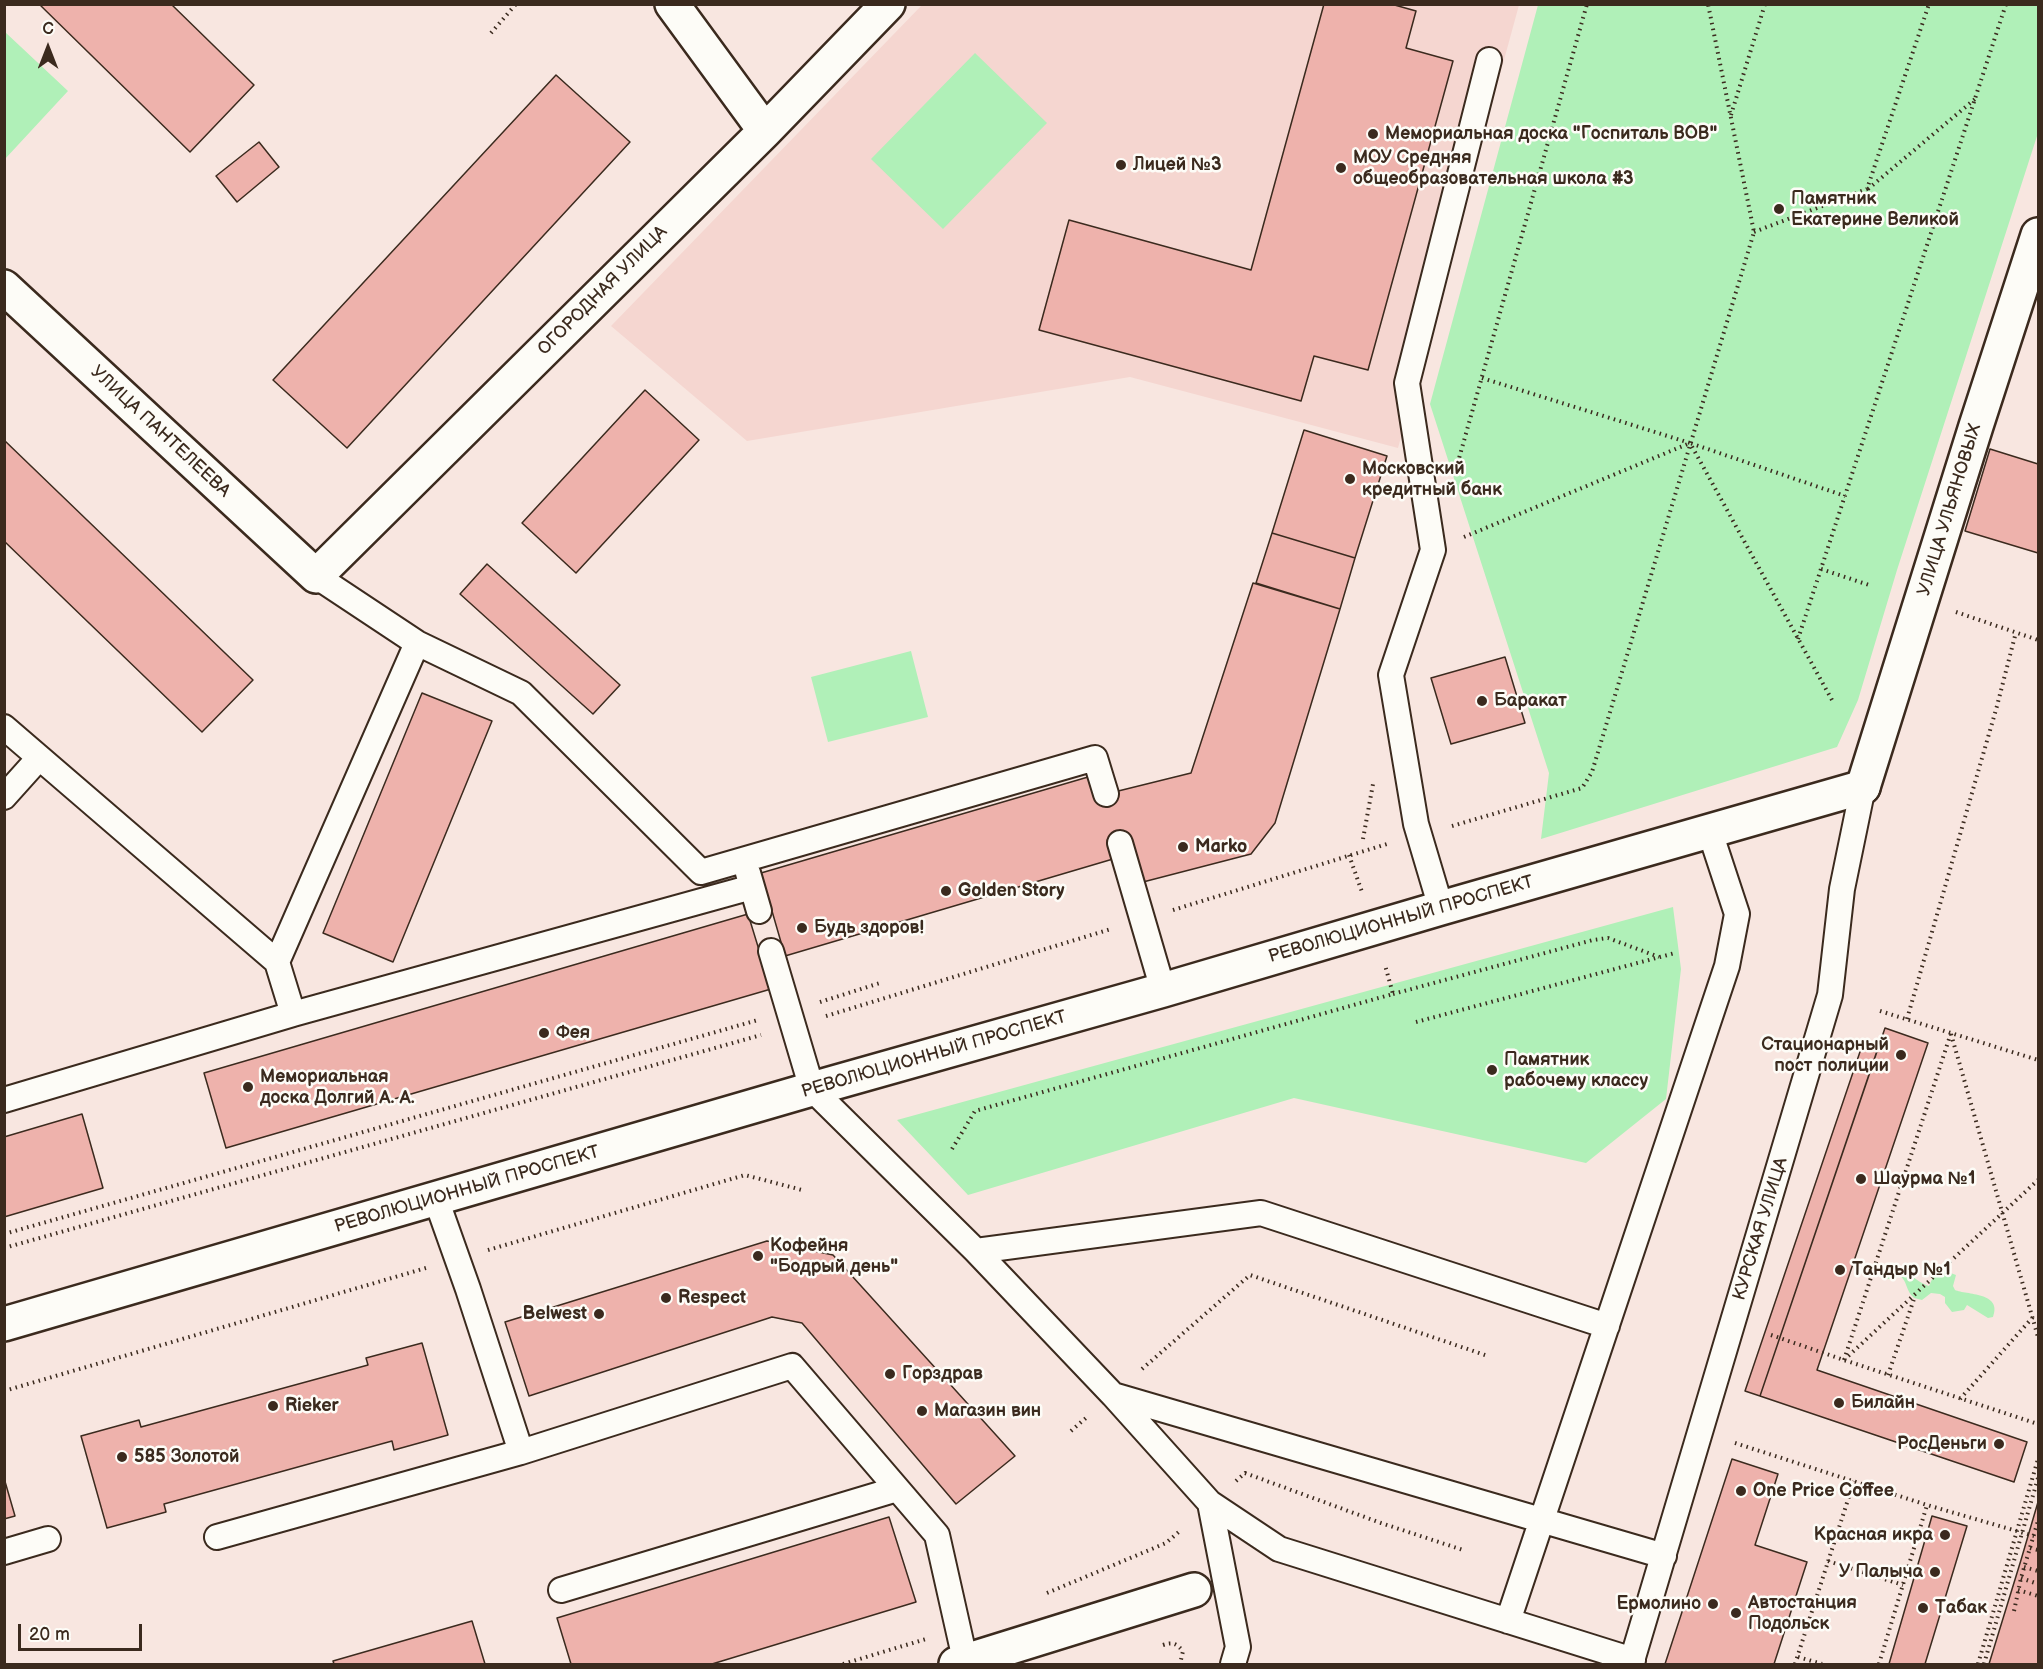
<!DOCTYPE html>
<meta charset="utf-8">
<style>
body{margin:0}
#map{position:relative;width:2043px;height:1669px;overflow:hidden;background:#f8e6e0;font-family:"Balsamiq Sans",sans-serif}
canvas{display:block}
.frame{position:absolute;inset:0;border:6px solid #3b2a1e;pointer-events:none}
.north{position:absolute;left:18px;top:18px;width:60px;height:60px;-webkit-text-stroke:4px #fdfcf7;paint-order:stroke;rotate:0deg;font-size:16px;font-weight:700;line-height:24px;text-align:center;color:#3b2a1e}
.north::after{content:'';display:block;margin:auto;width:21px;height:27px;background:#3b2a1e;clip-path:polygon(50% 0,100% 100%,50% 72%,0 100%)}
.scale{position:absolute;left:18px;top:1624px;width:124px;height:27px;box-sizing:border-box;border:3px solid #3b2a1e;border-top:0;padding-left:8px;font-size:18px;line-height:21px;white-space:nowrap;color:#3b2a1e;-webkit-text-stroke:4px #fdfcf7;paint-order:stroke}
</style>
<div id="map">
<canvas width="2043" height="1669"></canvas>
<div class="frame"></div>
<div class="north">С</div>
<div class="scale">20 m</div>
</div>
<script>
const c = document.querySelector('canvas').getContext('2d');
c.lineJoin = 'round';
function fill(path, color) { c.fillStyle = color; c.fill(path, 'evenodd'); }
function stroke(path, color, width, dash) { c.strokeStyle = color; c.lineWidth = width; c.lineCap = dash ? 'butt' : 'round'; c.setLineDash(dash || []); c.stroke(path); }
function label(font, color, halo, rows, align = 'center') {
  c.font = font + ' "Balsamiq Sans",sans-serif'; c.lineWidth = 5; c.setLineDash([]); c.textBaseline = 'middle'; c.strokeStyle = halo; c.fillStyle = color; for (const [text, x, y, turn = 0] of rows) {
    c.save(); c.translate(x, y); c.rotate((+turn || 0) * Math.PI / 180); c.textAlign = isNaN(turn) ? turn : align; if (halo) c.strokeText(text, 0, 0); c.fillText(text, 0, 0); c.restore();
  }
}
fill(new Path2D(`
 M922,5h597l-121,443 -268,-71 -383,64 -136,-115z`), '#f5d6d0');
fill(new Path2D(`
 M1538,5h500v128l-141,437 -39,130 -21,47 -296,92 8,-66 -119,-369z
 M5,32l63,59 -63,68h-1z
 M975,53l72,70 -104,106 -72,-70z
 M911,651l17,66 -100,25 -17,-65z
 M1673,907l8,62 -15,130 -80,64 -292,-65 -326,97 -71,-75z
 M1937,1268l19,7 -3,11 2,4c11,5 48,2 38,27l-5,1 -21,-13 -3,5 -12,2 -7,-9v-6l-5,-3 -9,-1 -9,7 -8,-2c-9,-8 -6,-16 -14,-22l-16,4 1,-4 7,-7c18,0 21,12 37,17z`), '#b0f0b8');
const building = new Path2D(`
 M39,4h132l83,81 -64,67z
 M1324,4h67l25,7 -10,37 47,13 -85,309 -54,-14 -13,45 -262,-71 30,-110 182,50z
 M556,75l74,67 -283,306 -74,-68z
 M259,142l20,25 -42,35 -21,-26z
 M645,390l54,50 -123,133 -54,-50z
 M1304,430l83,26 -32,102 -83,-25z
 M4,440l249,240 -51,52 -198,-191z
 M1990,449l48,15v89l-73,-22z
 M1272,533l83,25 -15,51 -84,-26z
 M487,564l133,121 -27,29 -133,-120z
 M1253,583l87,26 -65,214 -24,31 -108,28 -11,-42 -23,7 4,12 -328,97 -24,-83 327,-96 6,20 97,-24z
 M1505,657l20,66 -74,21 -20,-66z
 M422,693l70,28 -99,241 -70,-29z
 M748,914l23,75 -545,159 -22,-75z
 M1885,1028l43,15 -111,327 210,72 -13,40 -254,-86z
 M1864,1040l15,5 -119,351 -15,-5z
 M82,1114l21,74 -99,29v-80z
 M767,1241l66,14 182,201 -59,48 -154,-181 -30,-6 -243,79 -24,-74z
 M422,1343l26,92 -54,15 -2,-9 -228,63 2,8 -59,16 -26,-92 58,-16 2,7 227,-62 -2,-7z
 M1732,1459l46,15 -23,71 52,17 -33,102h-109z
 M4,1478l11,38 -11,3z
 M2038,1502v162h-49l32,-104z
 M1932,1516l35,10 -42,138h-36z
 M889,1517l27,85 -204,62h-141l-14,-46z
 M472,1621l13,43h-151l-1,-3z`);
fill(building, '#eeb2ac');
stroke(building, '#3b2a1e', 1.5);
const lane = new Path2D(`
 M316,576l101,67 104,50 180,179 394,-114 11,36
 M4,727l273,235 16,52 -289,86
 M4,797l35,-39
 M1120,843l43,147
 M748,873l11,38
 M1441,908l-25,-84 -25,-149 42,-125 -26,-167 82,-323
 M771,951l41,138 164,162 137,144 97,108 69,46 354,111
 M277,962l140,-319
 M293,1014l459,-127
 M436,1199l32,90 53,163
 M976,1251l285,-38 346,113
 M1113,1395l551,161
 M1210,1503l28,144 -5,17
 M217,1537l304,-85 271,-86 145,169 29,129
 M4,1552l44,-13
 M561,1590l336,-101
 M1508,1621l219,-655 10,-52 -27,-82
 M1631,1664l199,-669 12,-106 21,-102`);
const street = new Path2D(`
 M672,4l93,127
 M4,287l312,289 449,-445 123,-127
 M1863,787l113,-361 62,-191
 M956,1664l238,-74`);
const secondary = new Path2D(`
 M4,1324l808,-235 351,-99 278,-82 422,-121`);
stroke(lane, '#3b2a1e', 28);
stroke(street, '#3b2a1e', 38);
stroke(secondary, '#3b2a1e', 38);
stroke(new Path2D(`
 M491,33l25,-29
 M1731,115l34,-111
 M1868,189l107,-90
 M1754,232l113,-43 62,-185
 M1482,378l208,65 142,257
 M1456,469l131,-465
 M1464,537l226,-94 155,53
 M1821,569l51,17
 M1956,612l82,28
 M1798,639l208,-635
 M1452,826l130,-38 10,-16 162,-540 -46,-228
 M1363,839l10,-55
 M1349,855l13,37
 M1173,910l214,-66
 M1393,994l200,-54 15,-2 51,19
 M820,1002l60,-19
 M1880,1011l158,49
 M826,1016l285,-87
 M1907,1019l90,-313 19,-74
 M1416,1022l259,-69
 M1951,1034l87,303
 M952,1149l23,-38 418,-117 -8,-29
 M4,1234l754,-214
 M4,1248l757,-213
 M488,1250l257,-75 57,15
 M1771,1335l73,25 194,64
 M1844,1360l107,-327
 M1844,1360l194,-180
 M1142,1369l108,-94 238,81
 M1888,1375l27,-79
 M4,1391l422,-123
 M1960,1399l73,-82
 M1071,1431l16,-14
 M1735,1443l192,62 107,31
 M1236,1481l9,-8 136,50 82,27
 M2030,1548l8,2
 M1828,1561l75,24
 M2024,1567l14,4
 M2021,1578l17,6
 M2018,1590l20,6
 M1047,1593l119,-50 15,-13
 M2014,1611l7,-33 17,-57
 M1163,1645c9,-3 13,-2 20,6l-3,13
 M1798,1657l24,7
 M843,1664l83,-25
 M1795,1664l59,-183
 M1879,1664l48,-159
 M1978,1664l60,-205
 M1984,1664l54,-186`), '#3b2a1e', 4, [1.5, 4.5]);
stroke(lane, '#fdfcf7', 24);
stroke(street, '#fdfcf7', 33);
stroke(secondary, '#fdfcf7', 33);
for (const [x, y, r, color] of [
 [1373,134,6,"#3b2a1e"],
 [1121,165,6,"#3b2a1e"],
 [1341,168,6,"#3b2a1e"],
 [1779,209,6,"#3b2a1e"],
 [1350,479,6,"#3b2a1e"],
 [1482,701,6,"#3b2a1e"],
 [1183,847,6,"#3b2a1e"],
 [946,891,6,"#3b2a1e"],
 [802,928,6,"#3b2a1e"],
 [544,1033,6,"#3b2a1e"],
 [1901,1055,6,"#3b2a1e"],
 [1492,1070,6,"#3b2a1e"],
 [248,1087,6,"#3b2a1e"],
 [1861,1179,6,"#3b2a1e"],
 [758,1256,6,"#3b2a1e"],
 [1840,1270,6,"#3b2a1e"],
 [666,1298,6,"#3b2a1e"],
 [599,1314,6,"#3b2a1e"],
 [890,1374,6,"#3b2a1e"],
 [1839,1403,6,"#3b2a1e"],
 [273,1406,6,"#3b2a1e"],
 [922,1411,6,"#3b2a1e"],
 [1999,1444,6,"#3b2a1e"],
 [122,1457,6,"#3b2a1e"],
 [1741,1491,6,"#3b2a1e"],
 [1945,1535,6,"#3b2a1e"],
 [1935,1572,6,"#3b2a1e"],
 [1713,1604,6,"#3b2a1e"],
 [1923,1608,6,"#3b2a1e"],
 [1736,1613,6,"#3b2a1e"]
]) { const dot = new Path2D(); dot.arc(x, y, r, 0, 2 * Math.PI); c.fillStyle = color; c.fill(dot); stroke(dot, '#fdfcf7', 2); }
label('bold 18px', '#3b2a1e', '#fdfcf7', [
 ["Мемориальная доска \"Госпиталь ВОВ\"",1385,134],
 ["МОУ Средняя",1353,158],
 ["общеобразовательная школа #3",1353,179],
 ["Лицей №3",1133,165],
 ["Памятник",1791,199],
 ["Екатерине Великой",1791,220],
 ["Московский",1362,469],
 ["кредитный банк",1362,490],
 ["Баракат",1494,701],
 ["Marko",1195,847],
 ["Golden Story",958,891],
 ["Будь здоров!",814,928],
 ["Фея",556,1033],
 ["Стационарный",1889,1045,"right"],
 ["пост полиции",1889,1066,"right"],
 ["Памятник",1504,1060],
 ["рабочему классу",1504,1081],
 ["Мемориальная",260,1077],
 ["доска Долгий А. А.",260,1098],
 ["Шаурма №1",1873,1179],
 ["Кофейня",770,1246],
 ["\"Бодрый день\"",770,1267],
 ["Тандыр №1",1852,1270],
 ["Respect",678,1298],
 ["Belwest",587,1314,"right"],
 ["Горздрав",902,1374],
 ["Билайн",1851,1403],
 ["Rieker",285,1406],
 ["Магазин вин",934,1411],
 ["РосДеньги",1987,1444,"right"],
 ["585 Золотой",134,1457],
 ["One Price Coffee",1753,1491],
 ["Красная икра",1933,1535,"right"],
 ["У Палыча",1923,1572,"right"],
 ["Автостанция",1748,1603],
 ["Подольск",1748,1624],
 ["Ермолино",1701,1604,"right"],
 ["Табак",1935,1608]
], 'left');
label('18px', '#3b2a1e', '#fdfcf7', [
 ["ОГОРОДНАЯ УЛИЦА",603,291,-45],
 ["УЛИЦА ПАНТЕЛЕЕВА",160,432,43],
 ["УЛИЦА УЛЬЯНОВЫХ",1950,510,-73],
 ["РЕВОЛЮЦИОННЫЙ ПРОСПЕКТ",1401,920,-16],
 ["РЕВОЛЮЦИОННЫЙ ПРОСПЕКТ",934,1055,-16],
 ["РЕВОЛЮЦИОННЫЙ ПРОСПЕКТ",467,1190,-16],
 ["КУРСКАЯ УЛИЦА",1761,1229,-73]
]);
</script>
